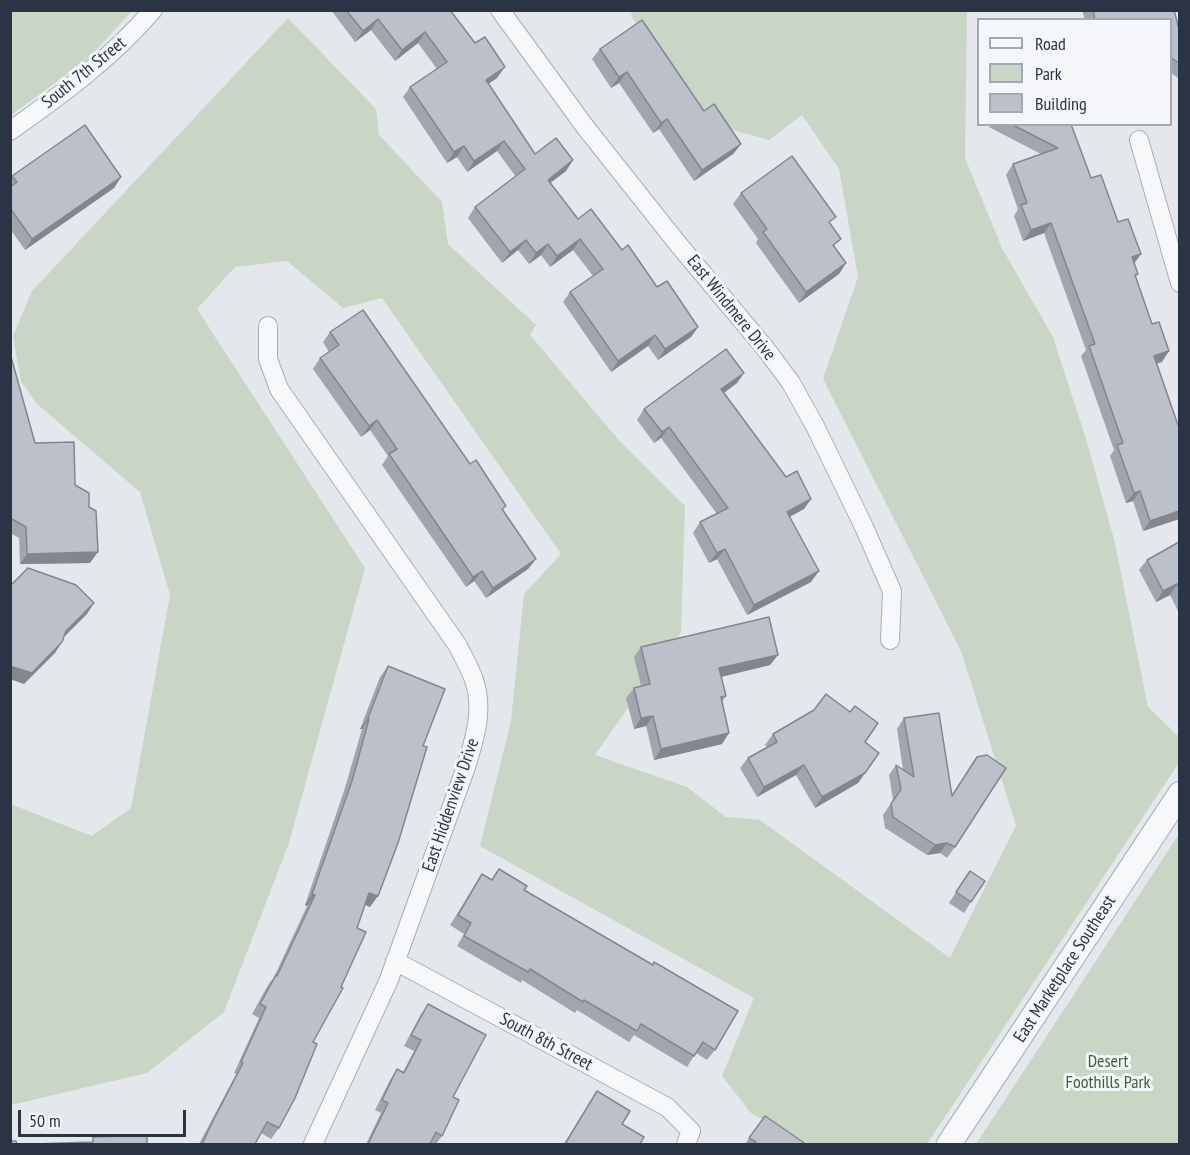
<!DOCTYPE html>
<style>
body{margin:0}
#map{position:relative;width:1190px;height:1155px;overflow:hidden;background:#e4e7ec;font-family:"PT Sans Narrow",sans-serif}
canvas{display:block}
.frame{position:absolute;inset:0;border:12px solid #2b3445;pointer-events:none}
.legend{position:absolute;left:977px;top:18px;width:195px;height:108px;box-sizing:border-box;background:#f4f6f9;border:2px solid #a4a8b1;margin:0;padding:8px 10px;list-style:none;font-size:18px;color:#2b3445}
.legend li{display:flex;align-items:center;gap:12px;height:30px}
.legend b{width:30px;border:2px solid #a4a8b1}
.scale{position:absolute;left:18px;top:1110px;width:168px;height:27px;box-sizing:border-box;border:3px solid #2b3445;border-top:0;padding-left:8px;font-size:18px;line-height:21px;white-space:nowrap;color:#2b3445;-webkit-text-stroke:4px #f4f6f9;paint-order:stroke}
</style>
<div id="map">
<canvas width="1190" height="1155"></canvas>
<div class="frame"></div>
<ul class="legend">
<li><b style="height:8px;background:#f7f8fa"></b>Road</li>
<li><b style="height:16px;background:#c9d6c5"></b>Park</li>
<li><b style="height:16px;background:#bbc0ca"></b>Building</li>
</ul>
<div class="scale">50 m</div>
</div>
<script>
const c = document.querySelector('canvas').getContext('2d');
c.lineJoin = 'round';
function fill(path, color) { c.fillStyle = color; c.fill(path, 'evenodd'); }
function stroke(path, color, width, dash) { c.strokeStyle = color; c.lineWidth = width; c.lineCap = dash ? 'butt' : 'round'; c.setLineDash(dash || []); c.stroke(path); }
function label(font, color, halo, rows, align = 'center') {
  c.font = font + ' "PT Sans Narrow",sans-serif'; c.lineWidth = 6; c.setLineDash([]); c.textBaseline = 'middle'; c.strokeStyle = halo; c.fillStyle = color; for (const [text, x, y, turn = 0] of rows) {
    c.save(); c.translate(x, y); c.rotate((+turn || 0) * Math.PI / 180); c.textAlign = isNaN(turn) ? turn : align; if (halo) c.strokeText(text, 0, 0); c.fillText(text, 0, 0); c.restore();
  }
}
fill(new Path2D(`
 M11,10h121v1l-45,49 -76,55z
 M631,11h336l-2,147 37,90 51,89 33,102 29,104 33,164 31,30 1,24 -253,383h-117l-59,-31 -29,-37 32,-78 -274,-152 31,-125 13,-127 37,-40 -179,-256 -39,10 -56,-47 -52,6 -38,42 168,259 -76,275 -65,169 -77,61 -136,32 -1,-301 82,32 39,-28 39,-213 -30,-103 -103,-88 -16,-23 -8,-45 19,-45 256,-273 88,91 3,26 63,67 6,42 88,81 -6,10 87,103 68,68 -4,126 -86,123 92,32 39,30 34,3 190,138 66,-133 -55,-174 -138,-272 35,-102 -19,-108 -37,-54 -33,25 -51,-14 -86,-108z
 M1179,834v310h-203z`), '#c9d6c5');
const minor = new Path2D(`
 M500,10l86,118 92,116 87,104 26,35 24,43 49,101 28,64 -2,49
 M10,131c51,-36 102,-73 143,-121
 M1139,140l41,143
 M268,326v33l11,30 179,257c5,11 12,22 16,34 10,29 1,58 -8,87l-78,215 -75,162
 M395,961l272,146 24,24 -5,13`);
const tertiary = new Path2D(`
 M949,1144l231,-350`);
stroke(minor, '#a9aeb7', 20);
stroke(tertiary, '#a9aeb7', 26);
stroke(minor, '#f7f8fa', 18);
stroke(tertiary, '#f7f8fa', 24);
fill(new Path2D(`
 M331,10h119l47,68 -9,6 47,70 38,6 -7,11 -16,12 28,36 44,31 35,37 41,40 -7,10 -33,23 -10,-14 -37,26 -48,-70 7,-10 23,-16 -20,-26 -23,17 -9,-12 -12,9 -11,-14 -16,13 -34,-45 7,-11 41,-30 -19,-26 -30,21 -10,-15 -10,6 -44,-66 7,-10 27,-18 -19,-26 -23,18 -24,-31 -16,12z
 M1082,10h92l5,19v50l-9,-7v-52h-85z
 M600,49l104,62 37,33 -8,10 -39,27 -35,-52 -6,4 -34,-50 -8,5 -19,-29z
 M990,124h81l20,54 27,44 23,32 -7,9 4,11 -3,4 27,84 -5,1 22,156 -36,12 -10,-30 -7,2 -16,-47 4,-6 -33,-94 5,-6 -42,-117 -21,8 -9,-25 4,-7 -12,-34 7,-11 28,-10 -52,-27z
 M12,176l109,1 -7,11 -89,62 -15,-21v-51z
 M741,193l90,31 4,24 11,15 -7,11 -40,29 -43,-60 2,-4 -25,-35z
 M330,332l173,179 33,48 -8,10 -42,29 -12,-17 -8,6 -84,-122 6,-9 -18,-26 -9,7 -48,-68 7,-11 9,-6 -6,-10z
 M10,353l25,90 40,42 15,78 -70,1 -1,-26 -9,-5z
 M744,373l-7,10 -13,10 62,84 25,22 -7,10 -14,8 21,65 -64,33 -30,-56 -8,4 -16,-30 7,-11 17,-8 -56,-76 -7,5 -17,-23 7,-11z
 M1179,542v71l-9,-18 -14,7 -17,-32 8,-10z
 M641,647l129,18 -49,12 5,19 -4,6v42l-68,16 -8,-34 -12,3 -8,-31 8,-10 7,-2 -7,-29z
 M388,666l35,80 -53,161 -5,-2 -52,137 -34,86 -8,11 -10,-6 -6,11h-56l37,-70 -2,-1 25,-55 -7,-4 16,-29 6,-8 33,-71 -2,-1 39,-114 18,-62h-2l20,-52z
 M904,718l48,77 25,-38 -22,90 -8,11 -7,-5 -13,2 -42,-27 -2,-13 10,-15 -4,-25 7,-10 7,5 -6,-41z
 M773,734l92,8 14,11 -21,30 -43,25 -19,-33 -39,22 -17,-29 8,-10 19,-11 -2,-2z
 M499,869l216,181 -8,10 -11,-7 -9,14 -53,-32 -5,7 -52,-32 -2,3 -53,-33 -1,3 -64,-37 7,-12 -14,-9 32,-51 9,6z
 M970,871l1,31 -7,11 -15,-10z
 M428,1004l25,93 -11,39 -6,8h-70l15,-31 -6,-3 15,-30 7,-11 6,3 11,-21 -10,-5 17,-32z
 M597,1091l25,33 18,20h-76z
 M765,1116l41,28h-61z`), '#a1a5ae');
fill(new Path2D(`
 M378,19l-7,11 -16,12 8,-11z
 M425,32l-7,11 -23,18 7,-11z
 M505,67l-8,11 -19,13 8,-11z
 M627,72l-8,11 -8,5 8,-11z
 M667,119l-8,10 -6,4 8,-10z
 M504,141l-7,10 -30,21 7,-11z
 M741,144l-8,10 -39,27 8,-11z
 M464,146l-7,11 -10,6 7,-11z
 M573,160l-7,11 -25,19 7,-10z
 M121,177l-7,11 -89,62 7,-11z
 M1051,223l-7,10 -21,8 8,-11z
 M580,239l-7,11 -23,17 7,-11z
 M526,240l-8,10 -16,13 8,-11z
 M548,244l-7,11 -12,9 7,-11z
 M1141,254l-8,11 -1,-8z
 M846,263l-7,11 -40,29 7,-11z
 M698,327l-7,10 -33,23 7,-11z
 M655,335l-7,11 -37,26 7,-11z
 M1169,351l-7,11 -15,4 7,-10z
 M744,373l-7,10 -23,17 7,-11z
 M377,420l-7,10 -9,7 8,-11z
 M669,427l-8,11 -7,5 8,-11z
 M1140,491l-7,10 -7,2 8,-10z
 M811,499l-7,10 -25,13 8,-10z
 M1179,511v8l-36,12 7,-10z
 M725,549l-8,10 -8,4 8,-10z
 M98,552l-8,11 -70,1 7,-10z
 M536,559l-8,10 -42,29 7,-10z
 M482,571l-8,10 -8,6 7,-10z
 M819,571l-8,11 -64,33 7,-10z
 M1177,584l-7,11 -14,7 7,-11z
 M94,603l-7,11 -28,28 7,-11z
 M62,642l-7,11 -31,31 -14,-5v-13z
 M778,655l-8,10 -58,14 7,-11z
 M653,716l-7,10 -12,3 7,-11z
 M368,718l1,1 -7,10h-2z
 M729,733l-7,11 -68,16 7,-11z
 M804,765l-8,10 -39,22 7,-10z
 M865,773l-7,10 -43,25 7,-11z
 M947,843l-7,10 -13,2 8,-10z
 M369,893l9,3 -8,11 -8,-4z
 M312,894l3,1 -8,11 -2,-1z`), '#83868d');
const building = new Path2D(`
 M346,10h104l25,33 10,-6 20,30 -19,13 49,74 21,-16 17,22 -25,20 30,39 13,-10 31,41 6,-5 29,42 10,-6 31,46 -33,22 -10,-14 -37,26 -48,-69 33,-23 -23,-30 -23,17 -9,-12 -12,9 -10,-13 -16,12 -35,-45 50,-38 -21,-28 -30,20 -10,-15 -10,6 -44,-65 37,-25 -22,-30 -23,18 -24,-31 -15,12z
 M1093,10h81l5,19v34l-9,-6v-37h-75z
 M642,20l62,91 10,-7 27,40 -39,26 -35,-51 -6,4 -34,-51 -8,5 -19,-28z
 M1011,124h60l20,54 10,-3 17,47 10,-3 13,35 -9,3 6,17 -3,1 17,49 7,-2 10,29 -15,5 24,69h1v86l-29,10 -10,-30 -6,2 -17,-48 6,-2 -34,-97 6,-2 -44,-121 -20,7 -10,-25 6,-2 -14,-39 45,-16z
 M85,125l36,52 -89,62 -22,-31v-21l7,-5 -5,-6z
 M792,156l44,61 -7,5 12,17 -8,6 13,18 -40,29 -43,-60 4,-3 -26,-36z
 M363,310l107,154 6,-4 30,46 -4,3 34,50 -43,29 -11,-17 -9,6 -84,-123 8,-5 -20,-29 -8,6 -49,-68 19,-13 -9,-13z
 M726,349l18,24 -23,16 65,88 11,-6 14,28 -24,13 32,59 -65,34 -29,-56 -8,4 -17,-31 28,-14 -59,-81 -7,5 -18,-23z
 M10,353l25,90 39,-1 1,43 14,8v14l7,4 2,41 -71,2 -1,-27 -16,-9z
 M1179,542v47l-2,-5 -14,7 -16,-31z
 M28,568l48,17 18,18 -28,28 -4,11 -30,31 -22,-7v-80z
 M769,617l9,38 -59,13 7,28 -5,1 8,36 -68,16 -8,-33 -12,2 -7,-30 16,-4 -9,-37z
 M388,666l57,23 -22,57 4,1 -29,96 -20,53 -9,-3 -12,35 9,4 -25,55 2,1 -30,54 4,2 -22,54 -16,30 -12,-6 -12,22h-53l12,-25 29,-56 -2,-1 25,-55 -6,-3 16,-29 1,1 38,-81 -3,-1 40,-113 17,-62 -1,-1z
 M826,694l24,18 5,-6 23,17 -13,19 14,11 -14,20 -43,24 -18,-32 -40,22 -16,-29 29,-16 -4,-8 41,-24z
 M939,713l13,83 25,-39 10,-2 19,13 -51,79 -8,-4 -12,2 -42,-28 -2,-13 10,-15 -5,-24 18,12 -10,-59z
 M499,869l28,17 -3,4 129,75 1,-3 84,49 -23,39 -12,-8 -9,14 -53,-32 -4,7 -53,-31 -1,2 -53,-33 -2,3 -64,-36 7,-13 -13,-8 24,-41 10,6z
 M970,871l15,10 -14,21 -15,-10z
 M428,1004l58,31 -33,62 6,3 -17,36 -6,-4 -6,12h-62l20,-41 -6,-3 15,-31 7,4 17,-33 -10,-5z
 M597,1091l33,20 -8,13 22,13 -4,7h-75z
 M765,1116l41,28h-52l2,-2 -7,-4z
 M147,1135v9h-113l59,-2v-5z
 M10,1141h6l1,3h-7z`);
fill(building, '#bbc0ca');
stroke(building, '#83868d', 1.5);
label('18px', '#2b3445', '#f4f6f9', [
 ["South 7th Street",84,73,-39],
 ["East Windmere Drive",731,308,51],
 ["East Hiddenview Drive",451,805,-71],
 ["East Marketplace Southeast",1065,969,-57],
 ["South 8th Street",546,1042,28]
]);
label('18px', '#3f6138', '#f4f6f9', [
 ["Desert",1108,1062],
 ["Foothills Park",1108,1083]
]);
</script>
